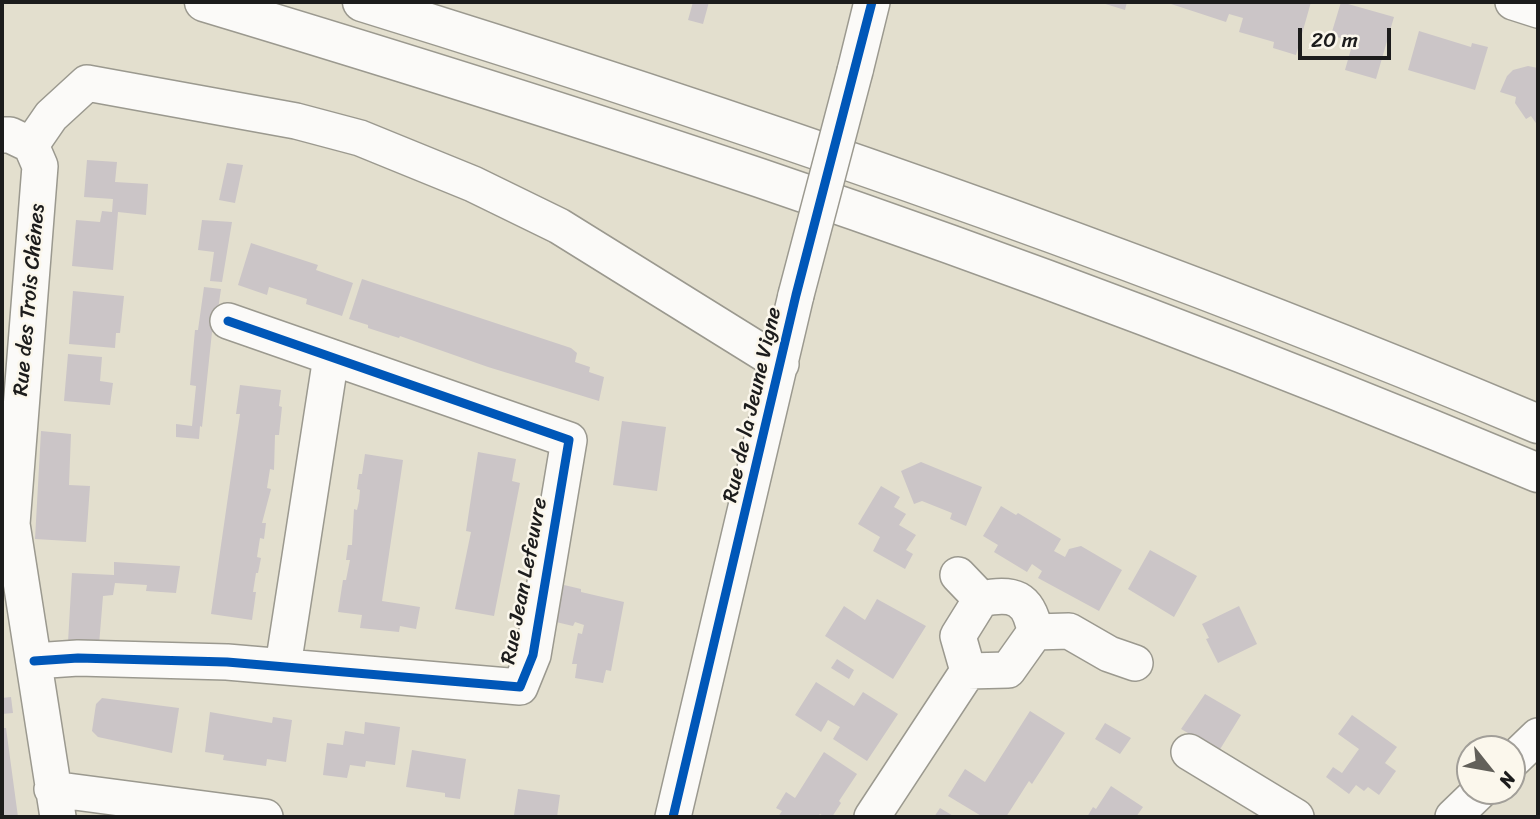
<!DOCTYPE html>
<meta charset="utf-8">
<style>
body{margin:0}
#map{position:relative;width:1540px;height:819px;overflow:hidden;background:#e3dfce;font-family:Sriracha,sans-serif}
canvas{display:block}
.frame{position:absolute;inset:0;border:4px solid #1c1c1c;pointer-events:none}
.north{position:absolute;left:1456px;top:735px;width:70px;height:70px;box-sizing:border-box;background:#fbf7ec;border:2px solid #a29f99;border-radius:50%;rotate:121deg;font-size:19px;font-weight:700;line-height:28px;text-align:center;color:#1c1c1c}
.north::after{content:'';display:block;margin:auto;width:24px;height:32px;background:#62605a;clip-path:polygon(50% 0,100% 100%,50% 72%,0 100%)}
.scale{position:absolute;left:1298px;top:28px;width:93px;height:32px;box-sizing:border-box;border:4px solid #1c1c1c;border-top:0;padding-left:9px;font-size:21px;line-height:24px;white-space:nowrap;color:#1c1c1c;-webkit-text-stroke:5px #fbf7ec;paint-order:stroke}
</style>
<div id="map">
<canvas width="1540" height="819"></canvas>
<div class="frame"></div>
<div class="north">N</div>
<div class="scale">20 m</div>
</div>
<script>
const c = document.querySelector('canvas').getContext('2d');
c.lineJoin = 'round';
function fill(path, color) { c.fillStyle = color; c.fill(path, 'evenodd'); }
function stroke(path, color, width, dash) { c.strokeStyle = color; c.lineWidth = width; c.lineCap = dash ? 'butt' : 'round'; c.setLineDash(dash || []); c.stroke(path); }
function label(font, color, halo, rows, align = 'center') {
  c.font = font + ' Sriracha,sans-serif'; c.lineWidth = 5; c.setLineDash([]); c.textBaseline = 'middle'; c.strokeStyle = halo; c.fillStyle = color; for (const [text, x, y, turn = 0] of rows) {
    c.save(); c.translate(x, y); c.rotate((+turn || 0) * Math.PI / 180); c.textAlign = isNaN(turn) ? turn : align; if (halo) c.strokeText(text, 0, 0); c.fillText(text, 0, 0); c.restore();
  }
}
fill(new Path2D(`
 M693,2h16l-6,22 -15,-4z
 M1099,2h28l-2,8z
 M1165,2h146l-15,53 -23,-7 1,-6 -35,-10 4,-14 -14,-4 -3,8z
 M1341,2l53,15 -18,62 -31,-9 8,-28 -22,-7z
 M1419,31l52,16 1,-4 16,4 -13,43 -67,-20z
 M1528,66l10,2v58l-7,-10 -5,3 -11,-16 1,-6 -16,-5 7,-16 6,-6z
 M87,160l30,2 -2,20 33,2 -2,31 -28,-3 -5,58 -41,-4 4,-46 24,2 2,-11 10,1 1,-13 -29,-2z
 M227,163l16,2 -8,38 -16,-3z
 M202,220l30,2 -10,60 -12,-1 4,-29 -16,-2z
 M251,243l67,22 -2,5 37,13 -11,33 -36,-12 1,-5 -38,-12 -2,8 -29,-10z
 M362,279l209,69 6,5 -2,9 15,5 -1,5 15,5 -5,24 -111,-34 -88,-31 -1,2 -31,-10v-3l-19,-6z
 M204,287l17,2 -6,41 -3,2 -10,95 -2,-1 -1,13 -23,-2v-13l16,2 4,-40 -6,-1 5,-55h3z
 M73,291l51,5 -4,37h-4l-1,15 -46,-4z
 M68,354l34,3 -2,24 13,2 -3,22 -46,-4z
 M240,385l41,5 -2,16 3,1 -3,28h-4l-1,35 -4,-1 -3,19 4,1 -9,34h4l-2,16 -4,-1 -3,19 4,1 -3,15h-2l-3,19h3l-4,28 -41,-6 29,-200h-4z
 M622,421l44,6 -9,64 -44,-6z
 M41,431l30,3 -2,51 21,1 -4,56 -51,-3z
 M478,452l38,7 -4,22 8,2 -26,133 -39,-7 16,-77 -5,-1z
 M365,454l38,6 -21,141 38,6 -4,22 -16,-3 -1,6 -39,-4 2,-13 -24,-3 5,-32h3l4,-20h-4l2,-15h4l2,-36 3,1 2,-9 1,-11 -3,-1 2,-15h3z
 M921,462l61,25 -16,39 -16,-7 2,-6 -30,-12 -8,3 -13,-33z
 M881,486l19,11 -6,10 12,7 -7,11 17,10 -10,15 7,4 -8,15 -32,-18 7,-14 -22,-13z
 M1001,506l15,9 2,-2 43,26 -7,12 11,6 4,-8 12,-3 41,24 -23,41 -61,-33 4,-7 -10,-7 -5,8 -33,-20 4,-7 -15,-9z
 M1150,550l47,26 -23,41 -46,-28z
 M114,562l66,4 -4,27 -30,-2 1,-6 -32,-2 -2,12 -10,1 -4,49 -31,-3 4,-69 42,2z
 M564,585l17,4v3l43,10 -13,69 -5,-1 -3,13 -28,-5 2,-14h-5l6,-31 4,1 2,-9 -9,-3 -2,4 -17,-4z
 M877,599l49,27 -33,53 -68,-43 19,-30 21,14z
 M1239,606l18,38 -39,19 -12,-24 3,-1 -7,-14z
 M837,659l17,11 -5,9 -18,-11z
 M816,682l38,24 9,-14 35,22 -31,47 -34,-22 7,-12 -12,-7 -7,12 -26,-17z
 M1205,694l36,21 -22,36 -38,-22z
 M11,697l2,16 -11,1v-16z
 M102,698l77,10 -7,45 -74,-16 -6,-6 4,-27z
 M1030,711l35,22 -33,51 -3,-3 -23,36h-23l-35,-21 17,-27 20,13z
 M210,712l62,11 1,-6 19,3 -6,42 -19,-3 -1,7 -43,-6 1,-5 -19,-3z
 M1352,715l45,32 -12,16 11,8 -17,24 -11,-8 -4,4 -8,-6 -7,9 -23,-17 7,-10 9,6 17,-24 -21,-15z
 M365,722l35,5 -5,38 -29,-4 -1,6 -15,-2 -3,13 -24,-3 4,-32 16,2 2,-14 19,3z
 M1105,723l26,15 -11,16 -25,-15z
 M2,728h4l12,89h-16z
 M412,750l54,9 -6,40 -15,-2v-4l-39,-6z
 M824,752l33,22 -18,27 2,2 -9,14h-7l-5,-3 -3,3h-39l4,-6 -6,-3 10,-16 9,6z
 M1111,786l32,21 -7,10h-49l6,-10 3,2z
 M518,789l42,6 -3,22 -43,-2z
 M940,808l15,9h-21z`), '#cbc5c7');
const minor = new Path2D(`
 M1513,2l25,8
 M855,71l17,-69
 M2,135h8l21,10
 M958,575l23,24
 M1035,632l34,-1 40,23 26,9
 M34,661l44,-3 149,4 293,25 13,-32 36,-215 -341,-119
 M283,666l48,-309
 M1189,752l107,65
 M1512,761l26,-25
 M52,789l213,28
 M58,817l-46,-293 28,-358 -9,-21 20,-29 36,-33 209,38 64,17 113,46 86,42 222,138
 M673,817l123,-522
 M872,817l96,-146 -10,-35 23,-37c32,-7 48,-2 54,33l-27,38 -40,1
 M1453,817l27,-26`);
const highway = new Path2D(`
 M204,2c186,56 372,114 556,176 263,89 522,188 778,295
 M362,2c398,123 792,260 1176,422`);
stroke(minor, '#9b998f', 38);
stroke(highway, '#9b998f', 41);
stroke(minor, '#fbfaf8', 35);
stroke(highway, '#fbfaf8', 38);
const minorBridge = new Path2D(`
 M796,295l59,-224`);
stroke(minorBridge, '#9b998f', 38, []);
stroke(minorBridge, '#fbfaf8', 35);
stroke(new Path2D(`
 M34,661l44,-3 149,4 293,25 13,-32 36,-215 -341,-119
 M673,817l123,-522 76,-293`), '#0057b8', 9);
label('21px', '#1c1c1c', '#fbf7ec', [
 ["Rue des Trois Chênes",30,300,-85],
 ["Rue de la Jeune Vigne",753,405,-77],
 ["Rue Jean Lefeuvre",525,581,-79]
]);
</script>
